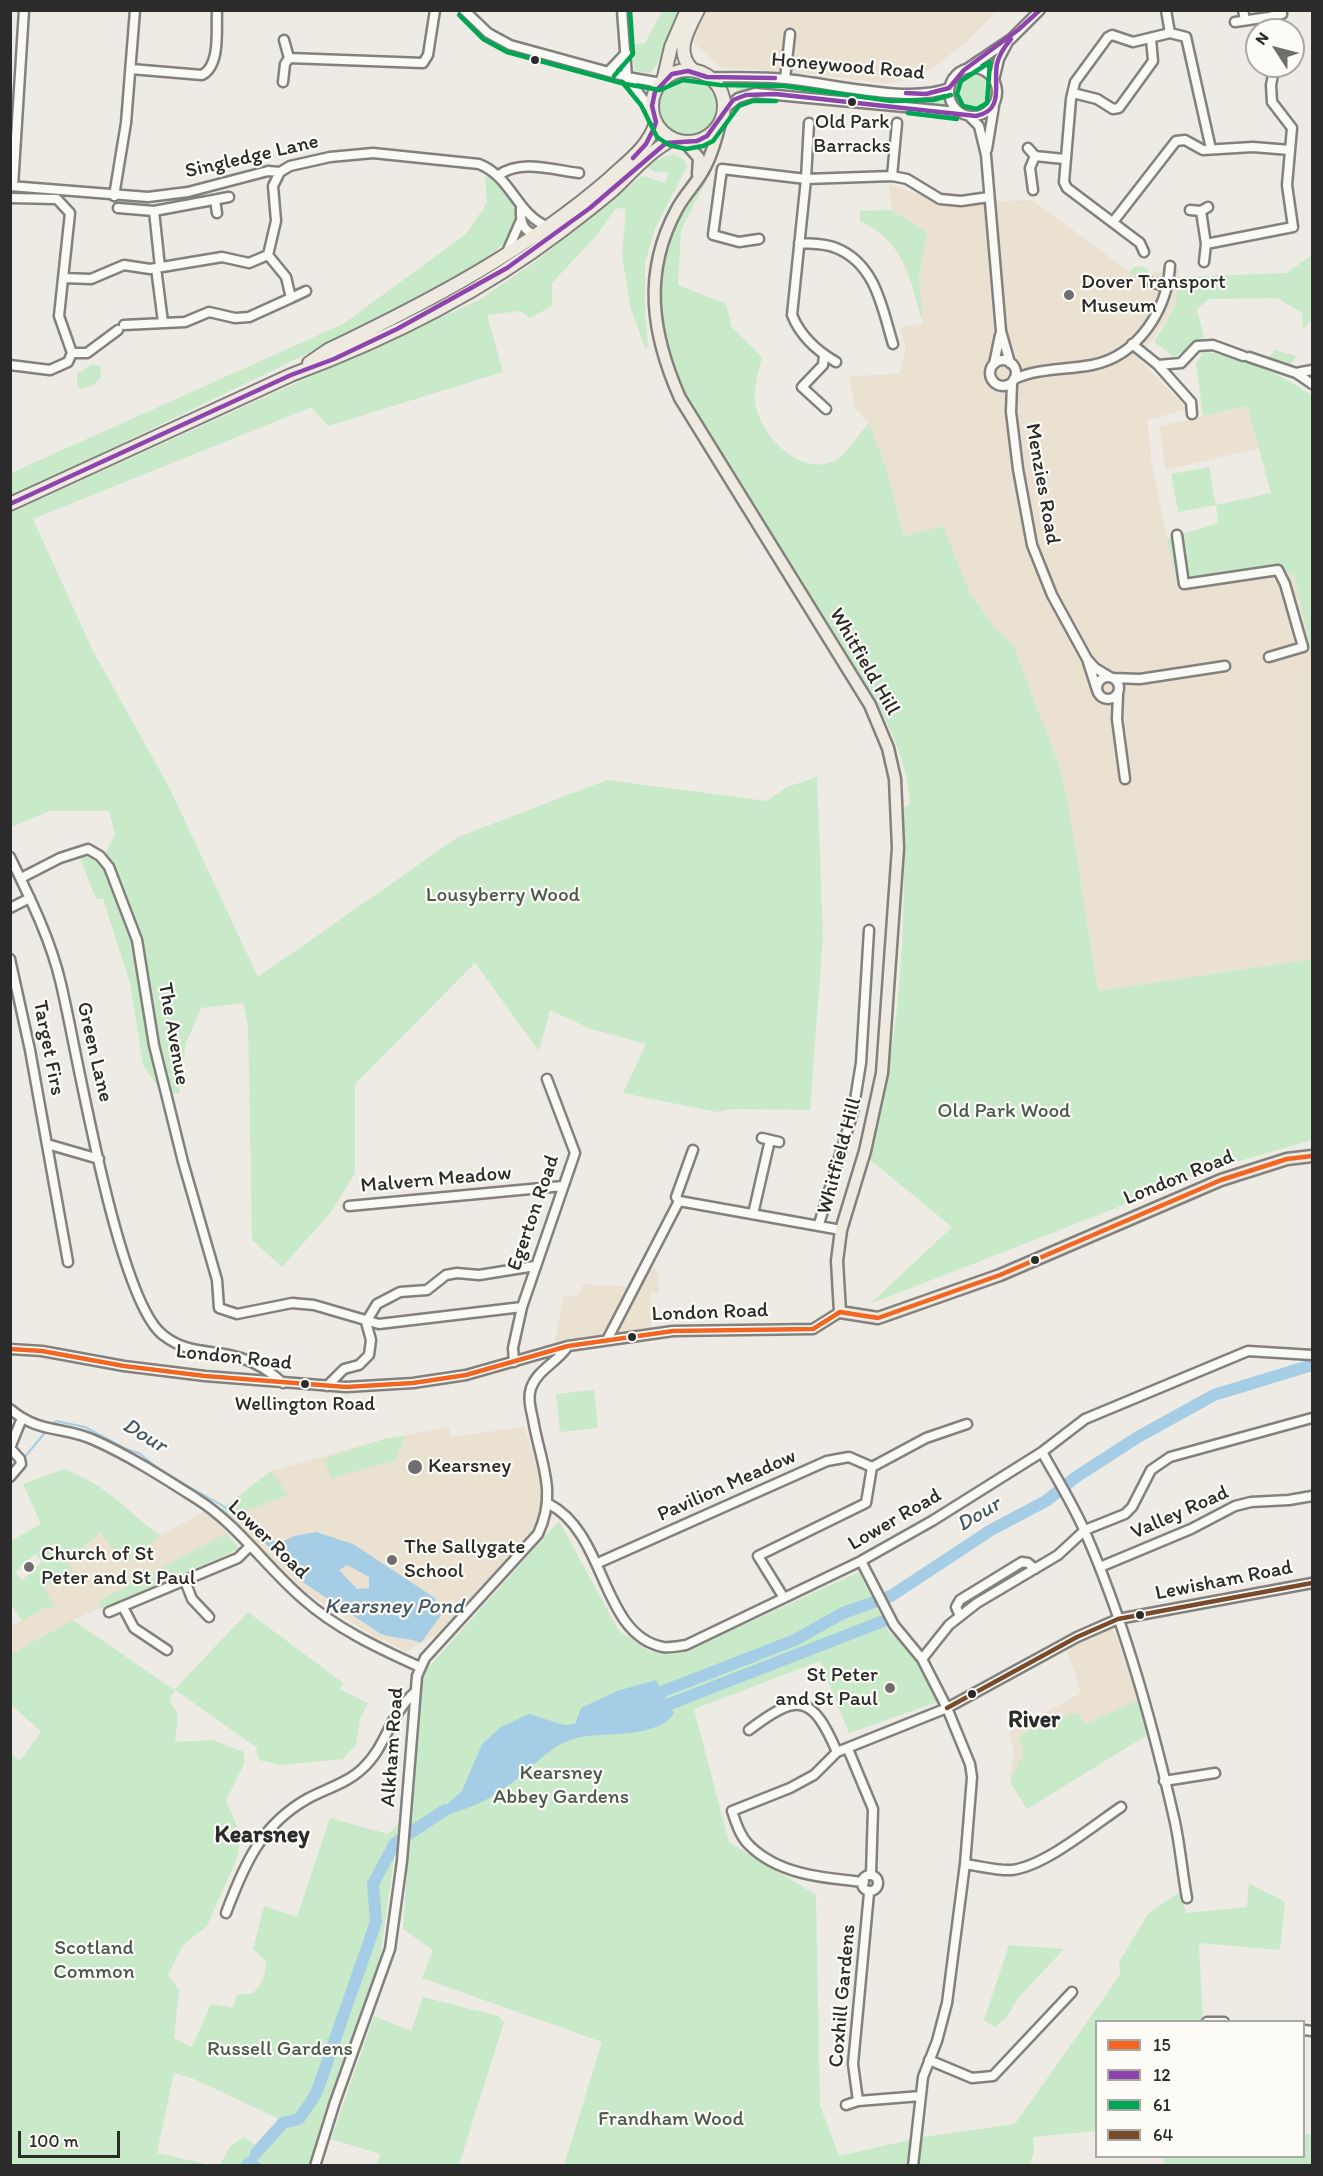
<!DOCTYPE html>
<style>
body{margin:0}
#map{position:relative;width:1323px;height:2176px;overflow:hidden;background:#eeebe4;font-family:Itim,sans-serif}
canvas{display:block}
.frame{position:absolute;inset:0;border:12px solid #2b2b2b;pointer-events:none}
.legend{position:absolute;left:1095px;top:2020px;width:210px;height:138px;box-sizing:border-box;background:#fdfcf7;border:2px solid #a9a8a5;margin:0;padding:8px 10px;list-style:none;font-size:18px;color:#2b2b2b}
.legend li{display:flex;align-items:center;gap:12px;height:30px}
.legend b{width:30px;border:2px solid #a9a8a5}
.north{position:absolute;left:1245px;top:18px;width:60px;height:60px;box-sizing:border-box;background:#fdfcf7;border:2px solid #a9a8a5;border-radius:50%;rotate:306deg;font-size:16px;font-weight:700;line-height:24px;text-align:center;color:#2b2b2b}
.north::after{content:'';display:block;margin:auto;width:21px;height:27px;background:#6f6e6c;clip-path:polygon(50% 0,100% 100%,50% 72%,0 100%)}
.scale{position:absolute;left:18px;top:2131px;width:102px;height:27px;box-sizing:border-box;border:3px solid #2b2b2b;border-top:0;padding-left:8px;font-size:18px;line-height:21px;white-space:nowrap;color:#2b2b2b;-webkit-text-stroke:4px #fdfcf7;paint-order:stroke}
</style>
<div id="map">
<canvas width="1323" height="2176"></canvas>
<div class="frame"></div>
<ul class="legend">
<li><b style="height:8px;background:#f26522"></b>15</li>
<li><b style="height:8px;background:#8e44ad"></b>12</li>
<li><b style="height:8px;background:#00a651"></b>61</li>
<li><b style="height:8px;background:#7a4b2a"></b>64</li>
</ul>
<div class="north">N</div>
<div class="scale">100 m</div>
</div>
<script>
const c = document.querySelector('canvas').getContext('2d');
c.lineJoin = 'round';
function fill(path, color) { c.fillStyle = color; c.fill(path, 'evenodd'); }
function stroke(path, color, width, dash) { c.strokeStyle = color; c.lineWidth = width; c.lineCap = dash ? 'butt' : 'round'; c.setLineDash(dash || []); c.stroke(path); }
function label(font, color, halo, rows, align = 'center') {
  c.font = font + ' Itim,sans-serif'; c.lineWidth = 4.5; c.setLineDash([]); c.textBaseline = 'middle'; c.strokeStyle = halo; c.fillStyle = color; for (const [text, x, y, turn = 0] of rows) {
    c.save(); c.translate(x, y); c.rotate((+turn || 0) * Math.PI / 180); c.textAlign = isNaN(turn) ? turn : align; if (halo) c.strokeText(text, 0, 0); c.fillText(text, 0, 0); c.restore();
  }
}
fill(new Path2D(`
 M705,11h292l-32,32 -23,18 -27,18 -30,4 -100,-12 -63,-3 -32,-28z
 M889,184l56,19 87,-3 114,84 3,-10 30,-5 -3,36 -37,54 48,50 -40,11 5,45 25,119 116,-11 15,62 4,36v288l-214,32 -31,-194 -8,-32 -46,-119 -20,-20 -24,-35 -26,-65 -38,11 -17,-63 -19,-51 -14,-15 -6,-32 51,-2 6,-26 -6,-20 23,-5 -4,-46 8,-45 -35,-22z
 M1247,406l12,42 -93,22 -7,-44z
 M641,1264l17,7 1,22h-9l1,36 -97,16 10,-50 12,2 8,-13 45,3z
 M449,1427l2,10 73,-10 21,61 -2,23 -8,18 -14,20 -26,29 -14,7 -14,22h-7l-13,21 -41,24 -23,-13 -2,2 -79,-51 -82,-80 51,-39 113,-32z
 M207,1510l32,38 -166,72 -62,34 -1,-27 38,-20 7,1 -11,-20 28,-19 -7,-9 37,-27 22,30 37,-28z
 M1113,1628l39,104 -125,77 -17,-27 4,-29 -5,-21 72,-39 -14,-43 27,-16z`), '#eae1d1');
fill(new Path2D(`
 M662,11h20l-22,48 -9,14 -16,-2 -5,-26 15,-2z
 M955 93a18 18 0 1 1 36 0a18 18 0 1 1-36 0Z
 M658 106a29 29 0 1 1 58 0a29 29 0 1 1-58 0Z
 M735,81l40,1 96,12 -1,4c-41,-5 -95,-23 -133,-5z
 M947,92l4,14 -65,-7v-4l46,1z
 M674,154l11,7 2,6 -31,59 -11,36v45l3,40 -3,1 -14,-39 -9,-54 4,-46 -10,-1 -20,28 -44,47v23l-22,12 -10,-7 -33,4 16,57 -175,54 -17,-19 -278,112 60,132 76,136 89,190 200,-140 149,-57 160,21 20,-14 30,-10 6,160 -13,173 -77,-1 -16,3 -94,-19 23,-49 -55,-15 -41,-19 -11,41 -64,-88 -120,121v89l-24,39 -49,55 -30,-27 -4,-214 -5,-23 -42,5 -15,35 -7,51 -18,-2 -18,-27 -13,-82 -27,-84h-7l-16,-41 25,-4 10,-20 -6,-23h-59l-39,16 -1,-314 469,-213 57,-39 106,-85 24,7 2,-11h-13l-8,-5 14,-9z
 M485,176l11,2 21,30 -2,19 -8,14 -22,18 -71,43 -403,195v-24l332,-149 123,-90 21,-31z
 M709,176l-28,54 -3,55 48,19 6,24 30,29c-3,14 -9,31 -7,46 5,32 45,74 79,58 13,-7 25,-27 35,-38l19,51 16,62 39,-10 26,65 24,35 20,19 46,120 8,32 31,194 214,-32v181l-110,32 -50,22 -282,110 82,-77 -84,-69c33,-112 38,-233 36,-350l6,-5c-3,-37 -15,-65 -32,-98l-191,-309c-34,-80 -42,-154 22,-220z
 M892,210l35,22 -8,45 4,47c-13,-44 -17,-81 -63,-103v-10z
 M1312,255v63l-9,12 -1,-17 -25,-15 -68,1 -12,10 7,28 -30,20 -20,-15 22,-37 2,-28 108,-4z
 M1142,266l7,5 -8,10 -11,-9 4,-5z
 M1275,350l21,6 -7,12 -22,-8z
 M1203,352c32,2 84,24 109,44v275l-4,-36 -15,-62 -116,11 -10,-45 51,-16 -2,-18 -38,7 -7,-38 38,-7 7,38 55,-12 -24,-87 -44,10 -7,-52z
 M92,364l8,2 1,11 -7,8 -13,4 -4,-4v-11z
 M594,1390l4,38 -38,4 -4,-38z
 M405,1436l-9,24 -65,18 -7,-19 60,-20z
 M64,1469c16,6 31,14 45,25 20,14 30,28 52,41l-37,29 -23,-31 -35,27 7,9 -29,19 12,21 -9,-2 -25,14 -11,-16v-64l30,-17 -18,-40zM35,1554l7,8 -20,18 -7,-8z
 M271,1471l17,24 -59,23 -9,-8z
 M559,1521l60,110 32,21 37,-2 171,-78 30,60 22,17 27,53 -89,31 -29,-72 -126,48 35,133 87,53 4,210 19,51 74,-17 -8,26h-341l38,-123 -180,-64 11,-28 -30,-21 17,-242 7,-18z
 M227,1533l12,16 -137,60 -3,-8z
 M248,1612l95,71 -3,6 28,14 -8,16 -4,26 -13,14 -62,6 -22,-5 -3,-13 -81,-57 -6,9 9,16 -3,27 38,-2 31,12v12l-18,37 15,34 -4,23 -30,68 -24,19 -15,30 11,15 -5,48 18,9 19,-43 22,4 4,-13 16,-2c9,-10 13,-18 13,-32l-13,-12 11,-43 33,11 33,-99 58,16 11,-11 -21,149 -54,142 -15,51h-89l10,-19 14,-9 14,10 23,-27 -87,-41 -20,-6 -17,80 53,12h-199l-1,-412 10,8 21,-29 -30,-28v-50l62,-34 101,70z
 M1141,1699l11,33 -125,77 -17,-27 14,-29 -5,-17 53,-23 7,1 6,10z
 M1249,1883l36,19 -5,48 -81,-7 4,78 -107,1v109l-63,6 1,14 -4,14 -117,1 4,-28 98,-14 105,-149 -1,-13 29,-48 33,-23 5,22 61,-6z
 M1009,1945l55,4 -46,49 -11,19 -12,10 -11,-7z
 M423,1997l75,19 6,6 -45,143h-82l3,-11 -49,-15 43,-123 37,15z
 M1304,2134h8v31h-148l-1,-8 141,-1z`), '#c8eac9');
fill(new Path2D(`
 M316,1532l37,12 82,54 6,17 -20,28c-14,-6 -26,-4 -40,-9l-77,-51 -24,-28 -21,-16 5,-5 14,10 16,-8zM347,1565l22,12v11l-12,1 -18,-19z
 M656,1680l18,33c-15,24 -61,20 -86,23 -31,3 -46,23 -69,41 -22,19 -44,30 -72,38l-3,-8 18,-16 20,-47 19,-17 28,-13 35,11 11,-1 6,-16 36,-17z
 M256,2153l1,8 6,4h-23l4,-6z`), '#a5cde5');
stroke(new Path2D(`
 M52,1425l4,-4 29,6 41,22 13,4 21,17 72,41 29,25
 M23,1459l25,-30`), '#a5cde5', 2);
stroke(new Path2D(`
 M661,1692l134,-52 48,-27 48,-17 100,-66 55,-29 30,-24 62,-40 76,-42 98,-30
 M667,1705l219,-85
 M256,2153l27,-30 16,-4 17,-25 60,-172 -3,-38 22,-41 50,-33`), '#a5cde5', 12);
const minor = new Path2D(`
 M464,10l24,23 22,12 117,32 34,6
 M622,10l5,67
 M1166,10l4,23
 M1243,10l2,10
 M1235,22l34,-5
 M1271,30l-2,-13 13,-3v-4
 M289,58l134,5 5,-8 7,-45
 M949 92a24 24 0 1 1 48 0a24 24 0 1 1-48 0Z
 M968,68l43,-29 29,-29
 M131,69l71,6c19,-10 14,-46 15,-65
 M609,71l17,-18
 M627,77l25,34
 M707,77c26,1 53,-1 78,2 45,4 124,25 164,9
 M785,79l5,-45
 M994,80l5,-21 9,-17
 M283,82l2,-18 4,-6 -5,-18
 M1073,93l24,6 16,10 6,-1 34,-47 -2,-22
 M723,110l15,-12 17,-5 203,19
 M970,117l9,9 7,29 15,176 9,32
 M809,123l-3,56 -14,136c8,20 25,36 44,47
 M1028,148l7,8
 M987,149l7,-43
 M280,172l-7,14 3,35 -8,34 18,22 5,21 15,-7
 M499,175c22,-16 54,-5 80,-2
 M892,176l5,-53
 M10,186l138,11 40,-5 80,-21 12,1 10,-6 40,-9 43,-4 106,11c33,13 37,50 69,63
 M13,186l11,-176
 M1033,190l-3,-22 5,-12 29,3
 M114,196l12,-73 9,-113
 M10,198l47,1 13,14 -11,103 13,37 -4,9 -18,8 -40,-5
 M215,200l2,13
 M118,208l36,3 75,-14
 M521,208c-1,15 2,24 18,28
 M1190,210l11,1 7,-4
 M154,211l6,56
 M1201,211l5,33 -2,18
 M1113,222l63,-81 9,-1 18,10 50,-3 37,3
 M759,239l-20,3 -26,-7 9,-66 84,10 86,-3 15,3 33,20 21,2 28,-4
 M799,243c12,1 26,0 37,5 40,16 46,60 57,96
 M1206,244l87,-17 -6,-42 5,-57 -20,-26 -1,-17 4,-19
 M507,252l14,-32
 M1144,252l-4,-9 -73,-55 -3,-6 7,-83 4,-17 33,-45 4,-2 21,7 37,-9 16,4 25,112
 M156,268l7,54
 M63,278l28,1 33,-14 26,4 72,-12 27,6 19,-8
 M1152,283l15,3
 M124,325l61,-3 24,-10 26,6 14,-1 42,-19
 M1132,344l26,21 23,-2 16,-17 16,-1 30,11
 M72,353h15l31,-23
 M824,355l-1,10 -21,22 24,22
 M1249,357l47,16 16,11
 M990 373a13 13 0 1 1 26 0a13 13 0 1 1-26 0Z
 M994,364l6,-29
 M1158,365l33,37 1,12
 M1296,373l16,-3
 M1014,379c25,-11 51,-9 78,-14 46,-9 75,-55 78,-99
 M1012,383l-1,29 7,57 14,76 20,50 35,64 8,9 15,9
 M1177,535l7,49 94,-14 7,14 18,63 -34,10
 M1088,662l9,28
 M1097 688a11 11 0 1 1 22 0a11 11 0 1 1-22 0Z
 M1113,678l27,1 85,-13
 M1118,694l-1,25 8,60
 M10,857c20,41 41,83 51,127 16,66 56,316 102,351 25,20 50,14 78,23 16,5 30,14 42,25
 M21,878l39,-20 28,-9 12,7 9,11 28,73 17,105 29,117 34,118 2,28 18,6 55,-11 22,2 65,19 143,-17
 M10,908l20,-10
 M10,959l20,91 38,212
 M762,1138l17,4
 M47,1144l52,15
 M679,1201l-3,-4 17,-47
 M349,1206l214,-20
 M753,1214l17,-74
 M819,1224l34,-112 8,-49 8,-133
 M607,1340l72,-139 162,29
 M10,1349l32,2 82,15 81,10 141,11 67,-4 53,-8 102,-29 105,-15 140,-2 27,-17
 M514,1362l-1,-14 9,-41 53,-154 -28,-74
 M327,1386l17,-17 15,-4 10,-10 2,-15 -5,-18 11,-18 23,-12 27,-2 19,-15 11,-2 22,2 56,-9
 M10,1409c29,25 54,17 84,31 36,16 70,38 103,59 40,25 69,68 105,99 33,30 78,51 118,69
 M10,1448l10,11 1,5 -11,13
 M10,1448l12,-30
 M1042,1452c15,27 31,52 43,80 40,91 67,189 89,286 6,25 8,54 13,80
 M549,1504c58,30 52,131 114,143 7,1 16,-1 23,-2l175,-84 71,-40 110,-69 43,-33 163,-68 64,4
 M861,1561l33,64 28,34 25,49 23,56 2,13 -7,87 -18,139 -10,38 -14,36 -10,89
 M598,1563l229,-102 22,-4 23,10
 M1100,1567l91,-38 44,-23 16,-4 38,-2 23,-4
 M185,1581l7,18 17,18
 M784,1598l-26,-42 108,-53 6,-36 54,-29 41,-14
 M123,1607l11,21 33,22
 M109,1612l129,-54 11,-11
 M960,1616l-4,-9 4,-7 62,-38 6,1 7,6
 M922,1659l27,-34 28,-22 81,-48 27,-25 40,-16 7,-7 19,-37 19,-13 142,-39
 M749,1730c49,-37 63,-36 88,22
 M848,1749l25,60 -2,65
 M1164,1781l51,-8
 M965,1864c15,2 32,7 47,6 33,-4 81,-44 109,-63
 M862 1883a8 8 0 1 1 16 0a8 8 0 1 1-16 0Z
 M864,1882c-40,-4 -85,-7 -115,-37 -9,-9 -13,-22 -17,-34l58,-23 24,-13 23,-23 110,-44 130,-71 41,-18 194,-36
 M226,1913c18,-48 35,-88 81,-114 18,-10 41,-16 56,-31 23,-21 26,-52 51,-75
 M1207,2022h17
 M1304,2030l8,1
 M929,2060l43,18 21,-2 79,-84
 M858,2101l-5,-37 16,-171
 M846,2105l12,-4 63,-5
 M315,2166l20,-64 55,-153 12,-88 15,-185 8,-18 113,-124c19,-40 4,-68 -4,-109 -2,-13 -7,-25 -3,-37 7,-19 27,-26 37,-42`);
const major = new Path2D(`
 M721,119c-4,17 -8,33 -16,48 -7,15 -20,27 -28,42 -35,64 -25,126 3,189l190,307 18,43 7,31 3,69 -16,225 -17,78 -24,79 -4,31 3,51 38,6 122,-43 221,-95 66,-21 25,-3
 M685,142l14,16 -1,16`);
const highway = new Path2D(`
 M652 106a36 36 0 1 1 72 0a36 36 0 1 1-72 0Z
 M694,71c-21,-18 -6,-41 4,-61
 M663,81l8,-34 16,-37
 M309,363l19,-13c100,-48 198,-99 282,-172 18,-17 39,-31 46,-56
 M10,504l281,-129c94,-35 189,-82 269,-143 18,-14 37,-28 54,-43 19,-18 36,-38 59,-50`);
stroke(minor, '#83817e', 13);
stroke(major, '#83817e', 15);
stroke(highway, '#83817e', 16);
stroke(minor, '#f9f9f6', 8);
stroke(major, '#eeeae0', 10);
stroke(highway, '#eeeae0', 12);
stroke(new Path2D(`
 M840,1312l38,6 122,-43 221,-95 66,-21 25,-3
 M10,1349l32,2 82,15 81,10 141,11 67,-4 53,-8 102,-29 105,-15 140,-2 27,-17`), '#f26522', 4.5);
stroke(new Path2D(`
 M906,93l20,1 23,-6 15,-18 54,-40 22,-20
 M633,158l13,-14 8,-16 2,-6 -4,-16 3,-14 17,-18 16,-3 19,6 68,1
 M10,504l281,-129 43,-16 63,-30 110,-61 83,-60 76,-65 31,-2 10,-5 26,-36 13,-5 29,-1 201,22c29,-6 17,-31 21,-52 2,-9 8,-18 14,-25`), '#8e44ad', 4.5);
stroke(new Path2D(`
 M459,15l24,24 24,13 118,32 35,6 23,-10 37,5 64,1 107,15 42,-1 18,-5
 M990,62l-3,41 -10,6 -14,-3 -6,-12 4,-13z
 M614,76l19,-22 -3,-44
 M622,82l19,23 16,32 12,8 17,4 17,-3 10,-5 26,-35 14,-5h23
 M908,113l49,6`), '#00a651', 4.5);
stroke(new Path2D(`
 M947,1708l130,-71 41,-18 194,-36`), '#7a4b2a', 4.5);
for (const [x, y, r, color] of [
 [535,60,5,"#2b2b2b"],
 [852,102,5,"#2b2b2b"],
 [1069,295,6,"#6f6e6c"],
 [1035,1260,5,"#2b2b2b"],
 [632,1337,5,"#2b2b2b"],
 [305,1384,5,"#2b2b2b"],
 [415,1467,8,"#6f6e6c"],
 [392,1560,6,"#6f6e6c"],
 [29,1567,6,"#6f6e6c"],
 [1140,1615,5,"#2b2b2b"],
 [890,1688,6,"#6f6e6c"],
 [972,1694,5,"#2b2b2b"]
]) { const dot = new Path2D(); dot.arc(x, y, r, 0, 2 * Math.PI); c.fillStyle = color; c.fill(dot); stroke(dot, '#fdfcf7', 2); }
label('20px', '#2b2b2b', '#fdfcf7', [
 ["Old Park",852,123],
 ["Barracks",852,147],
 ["Wellington Road",305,1405]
]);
label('21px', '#2b2b2b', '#fdfcf7', [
 ["Honeywood Road",848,67,5],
 ["Singledge Lane",252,157,-13],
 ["Menzies Road",1042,484,80],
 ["Whitfield Hill",864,662,60],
 ["The Avenue",173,1034,80],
 ["Target Firs",48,1048,79],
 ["Green Lane",94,1052,77],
 ["Whitfield Hill",840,1156,-75],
 ["London Road",1179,1178,-22],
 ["Malvern Meadow",436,1180,-5],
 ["Egerton Road",534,1213,-71],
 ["London Road",710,1313,-2],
 ["London Road",234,1358,6],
 ["Pavilion Meadow",727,1486,-24],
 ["Valley Road",1180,1513,-24],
 ["Lower Road",895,1520,-30],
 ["Lower Road",268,1540,44],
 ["Lewisham Road",1224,1581,-11],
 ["Alkham Road",393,1747,-86],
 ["Coxhill Gardens",843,1996,-85]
]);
label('21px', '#2b2b2b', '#fdfcf7', [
 ["Dover Transport",1081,283],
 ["Museum",1081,307],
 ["Kearsney",428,1467],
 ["The Sallygate",404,1548],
 ["School",404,1572],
 ["Church of St",41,1555],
 ["Peter and St Paul",41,1579],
 ["St Peter",878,1676,"right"],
 ["and St Paul",878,1700,"right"]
], 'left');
label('21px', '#4a5b4d', '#fdfcf7', [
 ["Lousyberry Wood",503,896],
 ["Old Park Wood",1004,1112],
 ["Kearsney",561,1774],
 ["Abbey Gardens",561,1798],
 ["Scotland",94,1949],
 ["Common",94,1973],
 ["Russell Gardens",280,2050],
 ["Frandham Wood",671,2120]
]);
label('italic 22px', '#465863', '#fdfcf7', [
 ["Dour",144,1436,31],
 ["Dour",979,1515,-31],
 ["Kearsney Pond",394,1607]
]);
label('bold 24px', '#2b2b2b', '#fdfcf7', [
 ["River",1034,1721],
 ["Kearsney",262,1836]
]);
</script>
